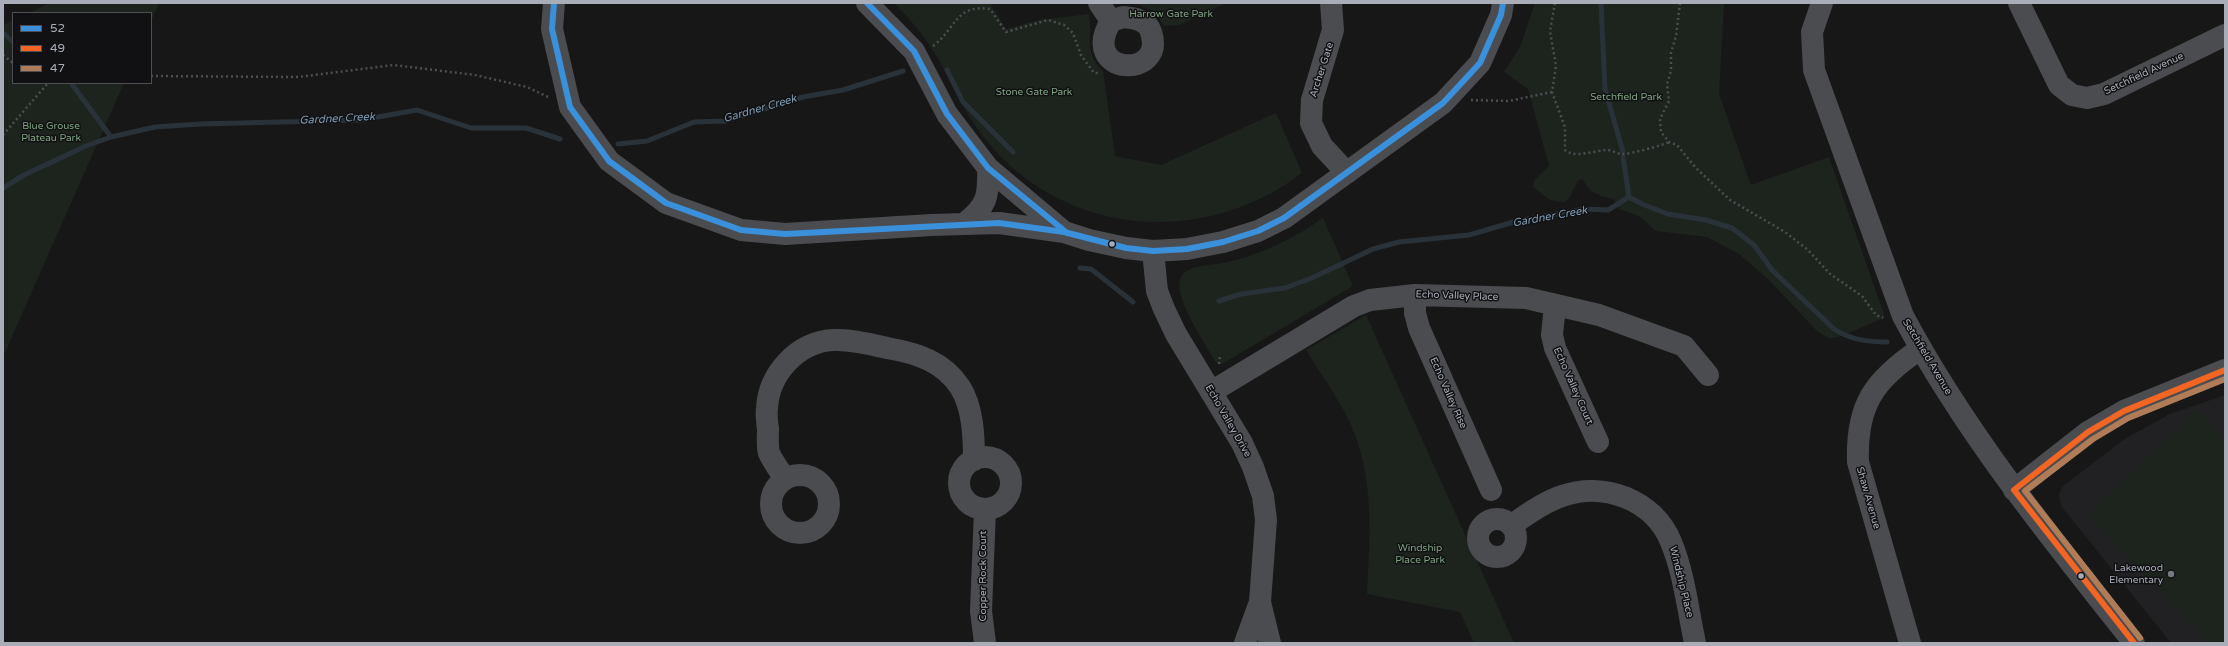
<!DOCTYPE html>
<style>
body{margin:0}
#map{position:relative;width:2228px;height:646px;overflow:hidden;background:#171717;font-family:"Varela Round",sans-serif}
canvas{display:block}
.frame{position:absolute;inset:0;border:4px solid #a8adb8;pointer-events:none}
.legend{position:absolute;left:12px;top:12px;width:140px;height:72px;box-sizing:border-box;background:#111113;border:1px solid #4d4f55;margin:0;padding:5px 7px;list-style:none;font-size:12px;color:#a8adb8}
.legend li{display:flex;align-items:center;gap:8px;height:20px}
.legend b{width:20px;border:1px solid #4d4f55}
</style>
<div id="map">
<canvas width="2228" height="646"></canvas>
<div class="frame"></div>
<ul class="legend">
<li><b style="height:5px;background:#3a90db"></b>52</li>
<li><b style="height:5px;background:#f26522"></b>49</li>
<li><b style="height:5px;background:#b07c57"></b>47</li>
</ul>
</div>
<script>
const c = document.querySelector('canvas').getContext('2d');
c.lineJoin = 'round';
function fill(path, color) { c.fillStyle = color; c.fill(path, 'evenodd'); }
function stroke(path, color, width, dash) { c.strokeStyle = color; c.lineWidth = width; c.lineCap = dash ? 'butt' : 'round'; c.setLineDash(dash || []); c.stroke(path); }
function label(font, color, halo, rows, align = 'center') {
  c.font = font + ' "Varela Round",sans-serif'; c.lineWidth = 3; c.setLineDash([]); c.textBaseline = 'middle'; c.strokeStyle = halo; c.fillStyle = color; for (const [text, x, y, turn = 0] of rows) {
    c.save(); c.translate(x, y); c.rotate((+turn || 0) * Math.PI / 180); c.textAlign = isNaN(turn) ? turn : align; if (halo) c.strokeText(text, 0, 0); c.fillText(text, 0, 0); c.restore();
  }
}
fill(new Path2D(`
 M2225,395v248h-54l-110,-137 -2,-12 4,-8 63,-48 44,-24z`), '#212123');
fill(new Path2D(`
 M50,3h109l-8,19v-9h-122z
 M894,3h96l16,26 33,-9 50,-6c4,23 -6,38 14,57l12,85 46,9 115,-52 26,60c-100,76 -242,64 -320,-38 -18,-23 -28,-48 -42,-73 -12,-22 -28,-41 -46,-59z
 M1135,3h91l-47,22 -15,1 -11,-15z
 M1535,3h189l-5,91 32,91 78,-28 56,160 -40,18 -15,4 -13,-8 -49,-52 -29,-25 -32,-17 -51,-6 -17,-15 -20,-7 -5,-10c-15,-3 -24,-5 -31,-20l-5,1 -8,17 -6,5 -14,-2 -17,-13 1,-6 15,-15 -21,-77 -24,-17 16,-25z
 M13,20v63h111l-121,274v-332z
 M1323,218l30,68 -131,78 -6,-1c-10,-18 -41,-63 -36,-83 4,-16 30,-14 43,-17 36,-7 70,-24 100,-45z
 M1366,315l148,328h-40l-14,-31 -93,-18c3,-58 8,-119 -18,-173 -12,-25 -29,-48 -43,-71z
 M2197,410l28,30v203h-15l-123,-128z`), '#1d241e');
stroke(new Path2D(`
 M1601,3l4,86 18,63
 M3,33l10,9
 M947,70l16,32 50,50
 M71,83l40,54
 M618,144l29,-3 47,-19 31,-1 78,-24 40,-7 60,-19
 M1623,157l6,40
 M3,188l21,-13 62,-29 25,-9 44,-10 45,-3 161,-4 56,-10 54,18h55l34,11
 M1080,268l11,1 42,33
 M1219,301l22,-7 44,-6 27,-10 61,-29 26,-7 70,-7 48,-14 67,-12 24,1 21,-13 13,7 26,10 38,6 26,8 22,17 18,25 62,59c17,11 34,13 53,13`), '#2a3239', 5);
stroke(new Path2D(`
 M1555,3l-5,28 6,35 -4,26 13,35v23c10,9 30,0 42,0 5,0 10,4 15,4 5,1 42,-9 47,-12
 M1680,3l-4,33 -5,17v18l-4,13 2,17 -9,18 1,13 8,10 8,3 19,23 34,32 55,32 23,18 22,24 32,22 14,19 7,3
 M933,46c23,-17 22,-42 57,-37l16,23 42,-12 16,5 9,8 8,22 13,18h4
 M3,55l10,8
 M151,76l147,1 96,-12 81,10 52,12 21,10
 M1471,100l38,1 43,-9
 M3,135l45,-52
 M1219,364l1,-8`), '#4d4e52', 2.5, [2, 3]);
stroke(new Path2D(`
 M554,3l-2,26 18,78 39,54 57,42 75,27 44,4 146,-9 68,-2 65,9 25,8 37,8 27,3 34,-2 36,-7 35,-11 26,-13 159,-115 37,-40 21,-48 2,-12
 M867,3l47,48 33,63 41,54 76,64
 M1099,3l12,18
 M1331,3l2,27 -21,70 -1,23 11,23 25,27
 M1822,3l-10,29 2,38 89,246c63,118 148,222 231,327
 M2019,3l40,82 13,10 15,3 17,-4 121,-59
 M1123,17c12,1 24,3 28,15 16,48 -73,44 -40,-11z
 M964,224c23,-18 25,-27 24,-56
 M1153,251l4,40 7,18 12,25 66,109 11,24 10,29 3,24 -6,82 -15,41
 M1415,295v18l4,15 72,162
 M1555,305l-3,30 3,13 43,94
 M1211,392l143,-86 16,-6 45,-5 111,3 73,17 85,31 24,29
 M959 483a26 26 0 1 1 52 0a26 26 0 1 1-52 0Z
 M771 504a29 29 0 1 1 58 0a29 29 0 1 1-58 0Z
 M785,479c-5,-8 -12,-17 -16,-26 -2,-7 -1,-17 -1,-24 -1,-7 -2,-15 -1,-21 2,-35 31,-66 66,-68 18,-1 37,4 54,8 29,5 56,13 73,39 13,20 14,50 14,73
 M2014,490l74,-58 36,-21 101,-41
 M1478 538a19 19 0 1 1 38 0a19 19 0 1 1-38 0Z
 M1512,525c15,-11 32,-23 50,-29 42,-15 92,4 109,46 13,31 17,68 24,101
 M1260,602l10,41
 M985,643l-4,-32 4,-101
 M1910,643l-52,-181c-2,-57 16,-82 62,-113`), '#4b4c50', 22);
stroke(new Path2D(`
 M554,3l-2,26 18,78 39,54 57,42 75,27 44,4 214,-11 65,9 62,16 27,3 34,-2 36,-7 35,-11 26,-13 159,-115 37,-40 21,-48 2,-12
 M867,3l47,48 33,63 41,54 79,65`), '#3a90db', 6);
stroke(new Path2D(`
 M2014,490l74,-58 36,-21 101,-41
 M2014,490l120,153`), '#f26522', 6);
stroke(new Path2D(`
 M2140,638l-115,-147 68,-52 35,-21 97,-39`), '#b07c57', 6);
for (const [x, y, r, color] of [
 [1112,244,3.5,"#a8adb8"],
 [2171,574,4,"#757880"],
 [2081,576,3.5,"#a8adb8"]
]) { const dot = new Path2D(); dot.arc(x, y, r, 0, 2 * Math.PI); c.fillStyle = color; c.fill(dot); stroke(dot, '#111113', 1.5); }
label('10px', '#7fa381', '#111113', [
 ["Harrow Gate Park",1171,14],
 ["Stone Gate Park",1034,92],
 ["Setchfield Park",1626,97],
 ["Blue Grouse",51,126],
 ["Plateau Park",51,138],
 ["Windship",1420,548],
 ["Place Park",1420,560]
]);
label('10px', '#a8adb8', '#111113', [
 ["Archer Gate",1322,70,-72],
 ["Setchfield Avenue",2144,74,-25],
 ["Echo Valley Place",1457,296,2],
 ["Setchfield Avenue",1927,357,59],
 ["Echo Valley Court",1573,386,66],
 ["Echo Valley Rise",1448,393,66],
 ["Echo Valley Drive",1228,421,60],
 ["Shaw Avenue",1868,498,74],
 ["Copper Rock Court",983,576,-90],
 ["Windship Place",1681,582,76]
]);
label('10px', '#a8adb8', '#111113', [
 ["Lakewood",2163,568],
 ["Elementary",2163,580]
], 'right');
label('italic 11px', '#7f9bb3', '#111113', [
 ["Gardner Creek",760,109,-16],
 ["Gardner Creek",337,119,-3],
 ["Gardner Creek",1550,217,-10]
]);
</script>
